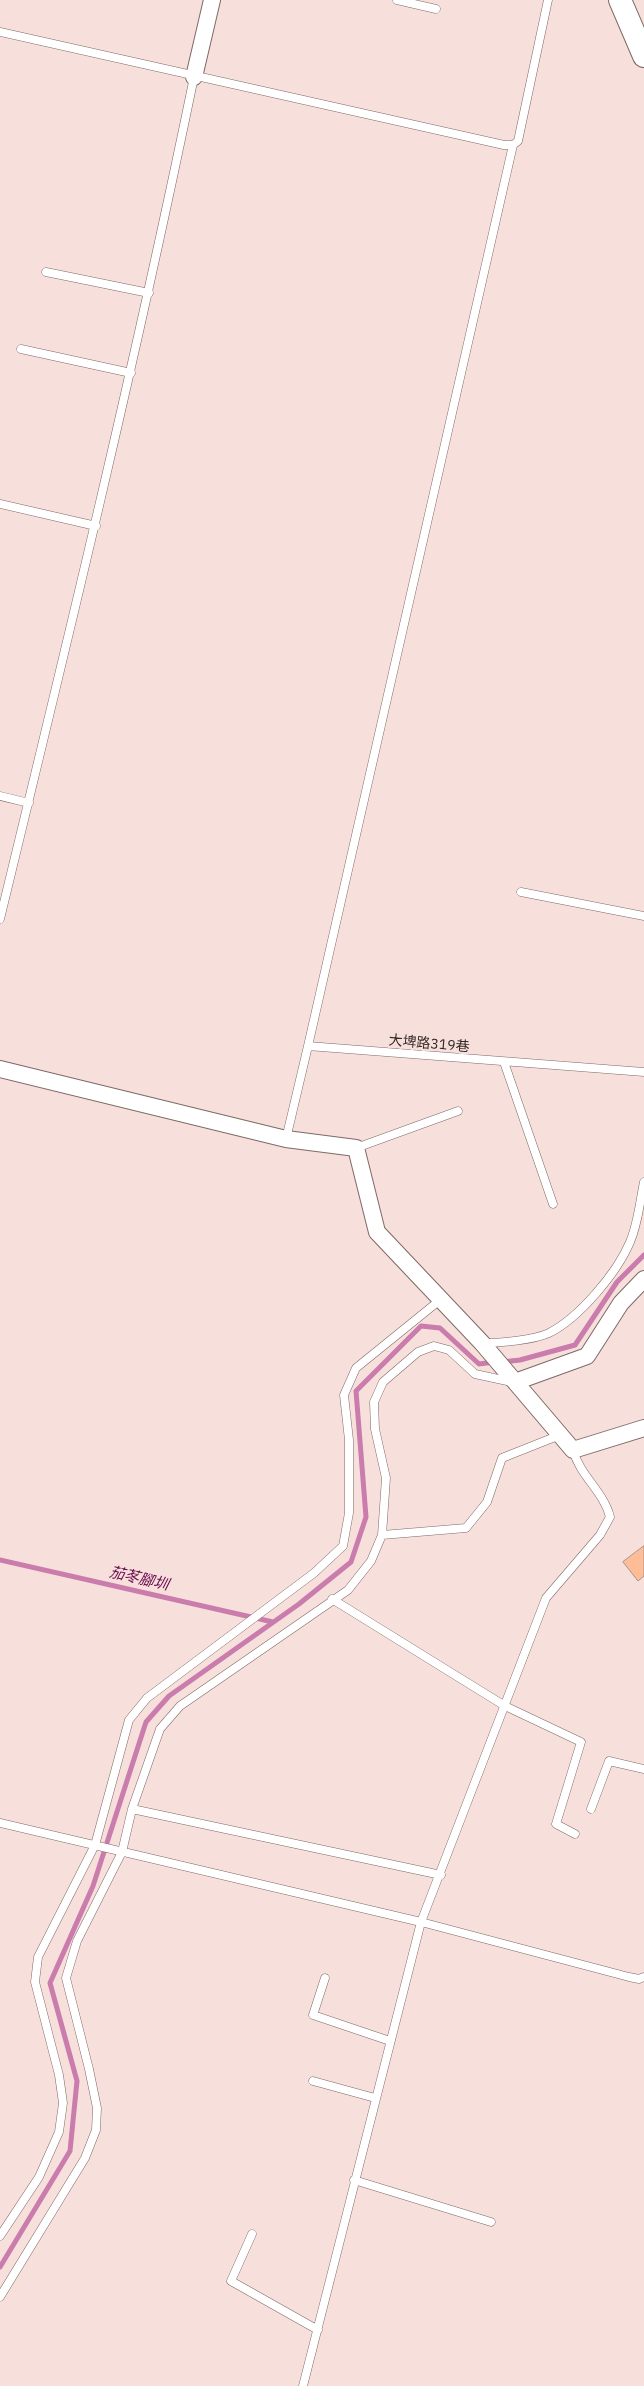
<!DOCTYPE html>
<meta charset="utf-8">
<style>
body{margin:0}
canvas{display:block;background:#f7dfdb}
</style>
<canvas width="644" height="2386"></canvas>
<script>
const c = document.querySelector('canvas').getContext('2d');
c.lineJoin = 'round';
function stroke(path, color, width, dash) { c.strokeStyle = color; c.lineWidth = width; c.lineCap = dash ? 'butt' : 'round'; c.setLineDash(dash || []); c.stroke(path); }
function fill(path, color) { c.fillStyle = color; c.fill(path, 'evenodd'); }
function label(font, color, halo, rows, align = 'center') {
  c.font = font + ' "IBM Plex Sans","Noto Sans TC",sans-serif'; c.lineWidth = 4.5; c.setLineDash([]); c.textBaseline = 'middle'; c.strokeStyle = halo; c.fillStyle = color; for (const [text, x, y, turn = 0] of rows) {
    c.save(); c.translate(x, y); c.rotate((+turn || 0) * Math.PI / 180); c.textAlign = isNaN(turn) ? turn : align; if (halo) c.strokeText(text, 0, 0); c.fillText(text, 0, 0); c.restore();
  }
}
stroke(new Path2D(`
 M502,1362l18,-2 55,-15 42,-63 27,-27
 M0,1560l273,62
 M0,2267l70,-116 7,-70 -27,-98 43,-97 53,-164 23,-26 130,-92 52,-42 15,-45 -10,-126 65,-65 19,2 39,36 15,-2`), '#ca7dad', 5);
const building = new Path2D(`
 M644,1546v30l-6,5 -15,-19z`);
fill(building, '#febd97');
stroke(building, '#a7948a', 1);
const service = new Path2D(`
 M397,0l39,9
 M0,32l504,113h9l5,-4 30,-141
 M46,272l103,21
 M21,349l110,24
 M0,504l96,22
 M0,796l29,7
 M521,892l123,24
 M0,919c68,-280 136,-560 194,-842
 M308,1046l205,-901
 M504,1062l49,142
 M286,1139l22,-93 336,26
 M356,1148l102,-37
 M484,1343c16,0 50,-3 65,-10 30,-15 68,-60 81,-91 8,-18 10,-41 14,-60
 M382,1535l84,-7 21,-26 15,-44 58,-23
 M332,1599l173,107 76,36 -25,82 19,10
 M132,1809l28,-80 20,-23 168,-116 23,-29 11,-26 4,-57 -11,-49 -1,-27 9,-20 35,-30 16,-6 15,4 26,24 37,8
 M591,1809l18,-48 35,8
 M0,1823l421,99 208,55 10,2 5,-2
 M325,1978l-12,37 77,26
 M313,2081l62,17
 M354,2180l137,42
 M252,2234l-21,47 87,49
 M0,2236l39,-59 20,-45 4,-29 -4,-28 -24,-93 3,-25 57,-112 34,-125 18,-22 167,-125 29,-27 6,-33v-73l-5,-45 12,-27 84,-68
 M0,2297l85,-139 11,-28 1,-22 -8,-39 -23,-91 11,-37 45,-89 10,-43 309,66
 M303,2386l118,-464 125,-324 54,-63 10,-18c-6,-25 -30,-41 -37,-67`);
const minor = new Path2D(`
 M194,77l18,-77
 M0,1069l286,70 70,9 21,84 105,111 91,107 71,-22
 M515,1382l72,-26 34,-53 23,-24`);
const secondary = new Path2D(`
 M620,0l24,56`);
stroke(service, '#7e6a66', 9);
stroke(minor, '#7e6a66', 18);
stroke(secondary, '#7e6a66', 24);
stroke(service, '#fff', 8);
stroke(minor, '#fff', 16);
stroke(secondary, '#fff', 22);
label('14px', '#312827', '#f7dfdb', [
 ["大埤路319巷",429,1044,5]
]);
label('italic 15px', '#6a0a50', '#f7dfdb', [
 ["茄苳腳圳",139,1579,13]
]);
</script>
